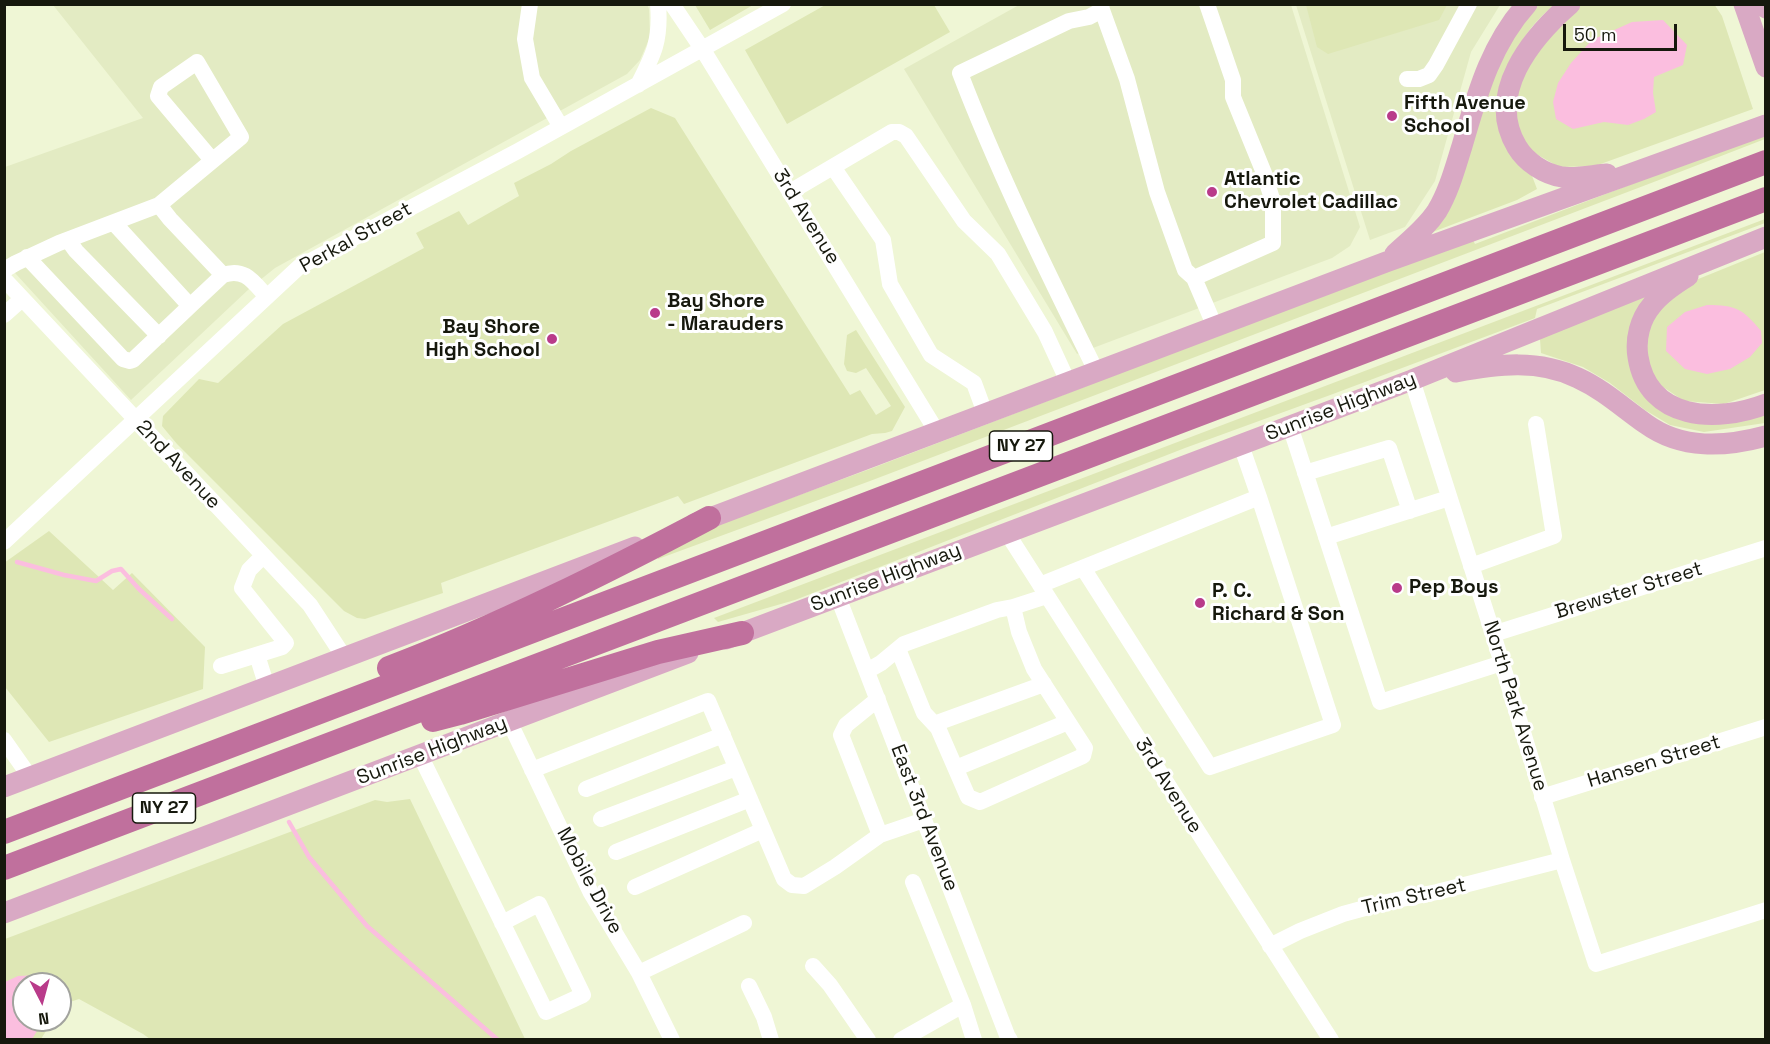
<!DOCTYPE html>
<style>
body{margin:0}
#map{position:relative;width:1770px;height:1044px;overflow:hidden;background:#eff6d5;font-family:"Space Grotesk",sans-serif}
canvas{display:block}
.frame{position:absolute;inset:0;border:6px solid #16180d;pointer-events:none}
.north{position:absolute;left:12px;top:972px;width:60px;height:60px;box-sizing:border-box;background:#fff;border:2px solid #a2a39e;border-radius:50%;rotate:174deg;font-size:16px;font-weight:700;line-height:24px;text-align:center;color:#16180d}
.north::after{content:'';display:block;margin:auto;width:21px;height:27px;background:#b93b8a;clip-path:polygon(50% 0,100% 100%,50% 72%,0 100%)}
.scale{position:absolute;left:1563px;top:24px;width:114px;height:27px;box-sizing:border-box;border:3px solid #16180d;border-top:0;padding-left:8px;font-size:18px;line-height:21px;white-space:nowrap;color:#16180d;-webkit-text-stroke:4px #fff;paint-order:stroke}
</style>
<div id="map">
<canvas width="1770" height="1044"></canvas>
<div class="frame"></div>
<div class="north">N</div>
<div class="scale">50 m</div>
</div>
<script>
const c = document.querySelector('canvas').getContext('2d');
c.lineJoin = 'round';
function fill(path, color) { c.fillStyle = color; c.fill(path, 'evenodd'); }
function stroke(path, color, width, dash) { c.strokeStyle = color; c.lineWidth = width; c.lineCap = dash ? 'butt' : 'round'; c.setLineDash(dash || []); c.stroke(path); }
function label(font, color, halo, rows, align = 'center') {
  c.font = font + ' "Space Grotesk",sans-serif'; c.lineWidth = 6; c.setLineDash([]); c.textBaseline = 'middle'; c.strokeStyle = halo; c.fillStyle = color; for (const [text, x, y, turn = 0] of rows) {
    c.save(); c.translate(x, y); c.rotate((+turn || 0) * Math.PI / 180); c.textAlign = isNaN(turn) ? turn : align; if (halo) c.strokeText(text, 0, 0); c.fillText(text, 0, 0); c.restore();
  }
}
fill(new Path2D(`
 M647,4l2,5 1,28 -10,23 -13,14 -352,194 -26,21 -118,111 -126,-138v-95l138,-49 -90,-113z
 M1019,5h272l69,222 -10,19 -18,12 -255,96 -173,-285z
 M1296,5h204l-29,47 -36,129 -30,46 -35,13z`), '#e3ebc3');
fill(new Path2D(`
 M827,4l107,1 16,27 -163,92 -42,-74z
 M1714,4l8,12 31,93 -158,57 -36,1 -28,-16 -14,-21 -3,-31 7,-25 22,-31 36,-38z
 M695,5h58l-43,25z
 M1306,5v-1l141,1 -8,15 -111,34 -11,-7z
 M1537,5h17c-30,25 -40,48 -55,84l38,100 -20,11 -87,33 75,-184 20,-32z
 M651,108l24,10 175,277 10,-5 16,25 15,-9 -25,-38 -10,5 -9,-2 -3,-7 3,-29 9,-5 49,77 -13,24 -7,2 -13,1 -188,70 -6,-8 -237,87 2,10 -78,26 -8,-1 -13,-7 -167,-167 -15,-18 1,-10 36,-37 19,4 65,-59 141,-76 -8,-15 43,-22 9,14 51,-29 -5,-13 37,-19 20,-13z
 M1765,133v6l-106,41 -789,301 -212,78 -1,-6 55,-26 158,-58 602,-231 3,6z
 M1765,219v4l-228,86 -2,9 -202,76 -148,54 -390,152 -77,22 -4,-4z
 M1765,252v138l-41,14 -40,-3 -27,-18 -13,-28 2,-25 15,-27 20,-17z
 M1653,289l-18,25 20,89 110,7v13l-61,9 -34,-7 -25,-15 -35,-27 -27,-16 -42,-14 -1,-14z
 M49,531l64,59 19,-17 73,74 -2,42 -154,53 -44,-55 -1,-124z
 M410,799l115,240h-375l-7,-5 -64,-35 -15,5 -4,6v-26h-36v36h29l-12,19 -36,1v-101l370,-139 12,2z`), '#dee7b5');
fill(new Path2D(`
 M1663,20l24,25 -4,20 -29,12 -1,16 3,19 -12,7 -16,6 -24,-3 -31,7 -17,-10 -3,-17 5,-19 13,-20 21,-23 40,-18z
 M1707,305c29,0 36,4 54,26l1,12 -12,14 -20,12 -23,5 -22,-5 -19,-18 1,-24 18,-15z
 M41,975l9,3 5,6h-31v36h20l-12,19h-27v-57l13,-6z`), '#fbbedf');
stroke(new Path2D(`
 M17,562l47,13 32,6 16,-10 9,-2 18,20 33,30
 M289,822l20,35 58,69 131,114`), '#fbbedf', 4.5);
stroke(new Path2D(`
 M530,4l-5,35 7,39 29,49
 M672,4l31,46 234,382
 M1207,4l26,76v17l31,76 9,29v41l-79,35 21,49
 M1102,10l25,69 30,113 28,78 9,8
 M1407,79h12l10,-4 7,-10 33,-61
 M638,85c16,-31 23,-45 20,-81
 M833,167l50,73 7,44 41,71 43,28 11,30
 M790,192l102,-60h7l7,4 58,85 34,33 47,78 23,50
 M159,205l82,-68 -44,-75 -36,25 -3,9 54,64
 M68,240l8,11 83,85
 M27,257l96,102 7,2 3,-1 57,-54 -76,-83
 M4,270l12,-7 43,-20 100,-38 11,14 53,56c22,-8 31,8 44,22
 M4,279l306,326 34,52
 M190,306l33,-31
 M4,315l18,-16
 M1096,371c-48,-98 -97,-196 -136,-298l109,-52 20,-4 13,-7 -1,-6
 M1412,380l81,254 69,226 34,104 170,-54
 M1290,426l90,276 122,-39
 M1241,445l18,52
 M1305,473l84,-25 21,63
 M1007,533l324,507
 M1326,537l123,-39
 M4,542l295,-275 219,-116 265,-147
 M1471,566l83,-30 -18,-112
 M1040,585l219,-88 74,228 -123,42 -127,-199
 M838,597l169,438 3,5
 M1493,634l273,-86
 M898,649l26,64 14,15 30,69 12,5 103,-46 2,-8 -51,-79 -15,-37 -6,-25
 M257,655l10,32
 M221,666l61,-19 4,-4 -44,-55 7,-18 14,-14
 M867,671l14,-8 23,-19 93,-34 16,-3 34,-11
 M509,721l82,172 48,80 33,67
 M934,724l110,-40
 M4,740l26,37
 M420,755l126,257 37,-17 -44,-91 -37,19
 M956,768l112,-46
 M532,770l176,-69 76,178 8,6 12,1 31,-19 45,-32 -39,-100 5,-10 32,-26
 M586,789l137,-54
 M1542,797l224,-70
 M601,819l135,-51
 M880,835l44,-15
 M616,852l134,-53
 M913,882l50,123 11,35
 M635,887l128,-57
 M1270,946l30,-15 43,-17 44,-12 50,-10 125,-32
 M813,966l17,19 38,55
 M639,973l105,-50
 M749,986l15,31 7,23
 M901,1040l62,-35`), '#fff', 16);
stroke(new Path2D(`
 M1570,4c-39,34 -85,90 -53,143 9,15 27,27 45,30 14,2 31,-2 45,-3
 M1744,4l22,63
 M1764,4l2,4
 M1395,254c15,-14 31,-26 42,-43 12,-20 18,-43 25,-65 15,-51 28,-101 65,-142
 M1688,276c-13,8 -27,17 -36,29 -12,14 -17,34 -14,52 10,64 79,66 128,47
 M1456,372c42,-8 83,-13 122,6 26,12 45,30 68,46 36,26 79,23 120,12
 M694,524l692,-262 380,-137
 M726,639l686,-259 354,-143
 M4,787l631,-240
 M4,913l684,-260`), '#d9a9c4', 21);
stroke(new Path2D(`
 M389,668c110,-42 216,-95 320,-150
 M433,720l27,-7 198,-61 84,-19
 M4,832l1762,-670
 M4,868l1762,-669`), '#c0709d', 24);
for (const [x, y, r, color] of [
 [1392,116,6,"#b93b8a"],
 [1212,192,6,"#b93b8a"],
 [655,313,6,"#b93b8a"],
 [552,339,6,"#b93b8a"],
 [1397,588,6,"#b93b8a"],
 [1200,603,6,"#b93b8a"]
]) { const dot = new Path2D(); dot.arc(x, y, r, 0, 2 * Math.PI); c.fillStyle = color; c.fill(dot); stroke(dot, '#fff', 2); }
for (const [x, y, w] of [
 [1021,446,63],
 [164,808,63]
]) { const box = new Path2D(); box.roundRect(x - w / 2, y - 15, w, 30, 4.5); c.fillStyle = '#fff'; c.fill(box); stroke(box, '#16180d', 1.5); }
label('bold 18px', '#16180d', null, [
 ["NY 27",1021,446],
 ["NY 27",164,808]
]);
label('bold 20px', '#16180d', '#fff', [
 ["Fifth Avenue",1404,104],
 ["School",1404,127],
 ["Atlantic",1224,180],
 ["Chevrolet Cadillac",1224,203],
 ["Bay Shore",667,302],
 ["- Marauders",667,325],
 ["Bay Shore",540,328,"right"],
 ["High School",540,351,"right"],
 ["Pep Boys",1409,588],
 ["P. C.",1212,592],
 ["Richard & Son",1212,615]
], 'left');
label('20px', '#16180d', '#fff', [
 ["3rd Avenue",806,217,58],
 ["Perkal Street",356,238,-29],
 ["Sunrise Highway",1341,407,-21],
 ["2nd Avenue",178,465,47],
 ["Sunrise Highway",886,578,-21],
 ["Brewster Street",1629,591,-17],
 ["North Park Avenue",1515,706,73],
 ["Sunrise Highway",432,751,-21],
 ["Hansen Street",1654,762,-17],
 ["3rd Avenue",1168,786,58],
 ["East 3rd Avenue",924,818,69],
 ["Mobile Drive",589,881,62],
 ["Trim Street",1414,897,-13]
]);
</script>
